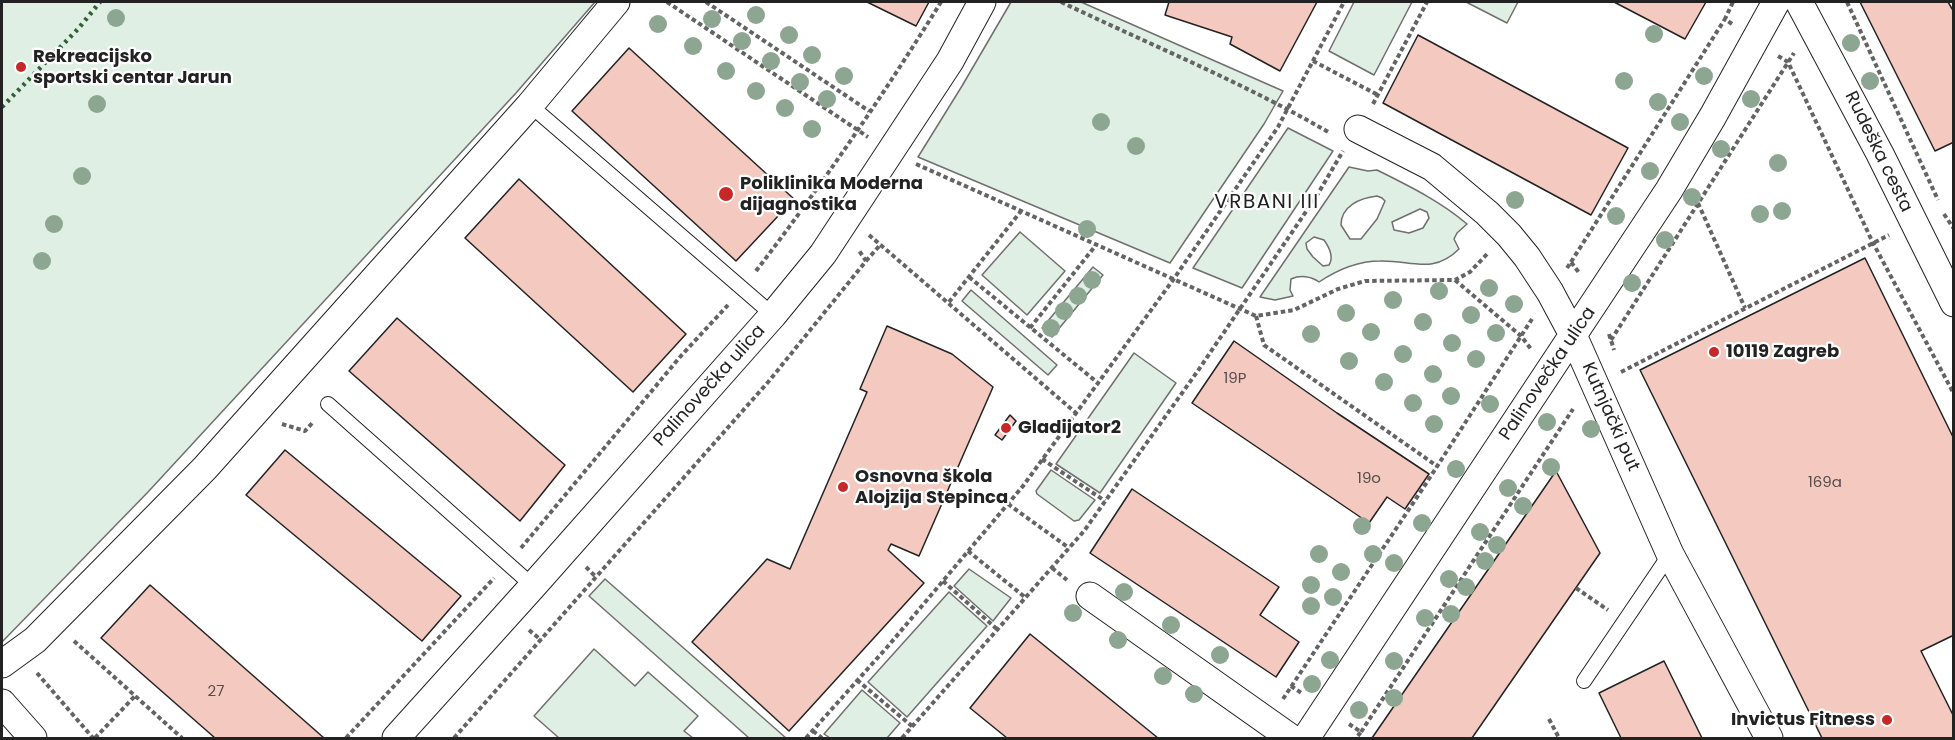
<!DOCTYPE html>
<meta charset="utf-8">
<style>
body{margin:0}
#map{position:relative;width:1955px;height:740px;overflow:hidden;background:#fff;font-family:Poppins,sans-serif}
canvas{display:block}
.frame{position:absolute;inset:0;border:3px solid #222;pointer-events:none}
</style>
<div id="map">
<canvas width="1955" height="740"></canvas>
<div class="frame"></div>
</div>
<script>
const c = document.querySelector('canvas').getContext('2d');
c.lineJoin = 'round';
function fill(path, color) { c.fillStyle = color; c.fill(path, 'evenodd'); }
function stroke(path, color, width, dash) { c.strokeStyle = color; c.lineWidth = width; c.lineCap = dash ? 'butt' : 'round'; c.setLineDash(dash || []); c.stroke(path); }
function label(font, color, halo, rows, align = 'center') {
  c.font = font + ' Poppins,sans-serif'; c.lineWidth = 4.5; c.setLineDash([]); c.textBaseline = 'middle'; c.strokeStyle = halo; c.fillStyle = color; for (const [text, x, y, turn = 0] of rows) {
    c.save(); c.translate(x, y); c.rotate((+turn || 0) * Math.PI / 180); c.textAlign = isNaN(turn) ? turn : align; if (halo) c.strokeText(text, 0, 0); c.fillText(text, 0, 0); c.restore();
  }
}
const green = new Path2D(`
 M2,2h593l-79,91 -368,399 -146,150z
 M1011,2h70l202,89 -19,33 -94,139 -252,-106 44,-71z
 M1354,2h58l-38,73 -45,-24z
 M1466,2h52l-11,21z
 M1288,128l45,23 -91,137 -49,-20z
 M1349,167l19,4 9,-1c32,16 63,31 90,54l-10,9 -3,6 5,10c-26,26 -48,11 -79,12 -22,0 -43,9 -61,21 -8,-6 -19,-7 -28,-3l-1,11 3,6 -18,4 -15,-3zM1377,196l5,2 3,3 -8,18 -16,20h-11l-9,-14c0,-19 19,-27 36,-29zM1420,209l7,3 2,6 -6,10 -14,5 -15,-3 -2,-8zM1314,237l10,3c5,7 10,17 5,25l-6,1 -10,-9 -6,-8 -1,-6z
 M1020,232l45,39 -38,44 -45,-40z
 M1093,267l10,8 -51,62 -10,-9z
 M971,290l86,75 -9,10 -86,-74z
 M1134,353l42,30 -76,110 -44,-29z
 M1051,470l44,30 -16,20 -5,1 -37,-27 -1,-3z
 M969,569l42,29 -18,23 -39,-35z
 M605,579l181,159h-37l-160,-142z
 M949,592l38,34 -80,91 -39,-35z
 M594,649l41,37 13,-14 50,44 -14,15 9,7h-134l-25,-22z
 M862,690l38,33 -13,15h-57l-6,-4z`);
fill(green, '#e0efe3');
stroke(green, '#6f6f6f', 1.5);
const building = new Path2D(`
 M867,2h62l-13,24z
 M1169,2h148l-37,69 -50,-27 2,-7 -67,-22z
 M1614,2h92l-21,37z
 M1860,2h88l6,10v130l-19,9z
 M1418,35l210,113 -37,67 -208,-112z
 M629,48l165,151 -58,62 -164,-150z
 M519,179l167,155 -53,58 -168,-154z
 M1865,258l89,181v196l-33,16 33,66v21h-132l-182,-368z
 M397,318l168,147 -45,56 -171,-150z
 M887,326l65,28 41,33 -74,169 -28,-12 -3,6 36,33 -135,148 -97,-89 75,-83 23,10 77,-177 -7,-3z
 M1234,341l103,72 92,61 -24,35 -18,-12 -18,26 -177,-120z
 M1010,415l6,6 -14,19 -7,-5z
 M285,450l176,146 -39,45 -176,-146z
 M1556,471l44,82 -128,185h-100z
 M1132,489l147,98 -19,28 39,27 -23,35 -186,-124z
 M150,585l8,7 166,146h-109l-106,-93 -8,-7z
 M1030,634l128,104h-151l-37,-30z
 M1664,661l38,77h-81l-22,-45z`);
fill(building, '#f3c9c0');
stroke(building, '#222', 1.5);
const lane = new Path2D(`
 M530,105l243,210
 M328,404l205,182
 M1584,681l86,-127`);
const street = new Path2D(`
 M1799,2l81,152 74,149
 M1358,129l74,38 55,46 22,22 18,22 23,35 23,43 97,219 99,184
 M1090,596l201,142
 M2,664l33,-24 170,-172 325,-363 86,-103
 M2,703l31,35
 M396,738l137,-152 240,-271 50,-61 127,-193 32,-59
 M1306,738l363,-548 44,-74 63,-114`);
stroke(lane, '#222', 16);
stroke(street, '#222', 29);
stroke(new Path2D(`
 M667,2l201,135
 M706,2l163,109
 M1061,2c90,43 183,81 269,131
 M1847,2l91,198
 M1732,24l-7,-5 8,-17
 M1778,56l10,6 85,181 81,151
 M1313,61l65,34
 M1373,104l54,-102
 M916,164l340,152 38,-6 44,-21 27,-8 90,-1 15,-8 17,-18
 M1698,203l47,105
 M1944,214l10,15
 M869,235l207,178
 M866,261l15,-17
 M1571,262l154,-243
 M1567,268l4,-6 9,12
 M756,271c66,-86 128,-177 185,-269
 M969,277l129,106
 M1455,280l66,56 10,13
 M949,302l72,-91
 M1256,316l8,29 173,121
 M1030,328l66,-83
 M1609,334l5,16
 M1611,340l183,-287
 M1621,372l268,-137
 M282,424l23,7 9,-10
 M1042,459l63,42
 M1008,504l61,44
 M521,548l159,-191 48,-52
 M968,551l58,47
 M586,567l10,10
 M1052,568l15,12
 M943,581l55,49
 M1576,588l32,22
 M529,630l12,10
 M74,641l108,97
 M37,673l56,65
 M857,680l56,47
 M1291,686l12,8
 M1283,699l144,-217 105,-163
 M1549,719l10,19
 M1349,724l12,8 -5,6
 M813,731l9,7
 M1361,732l212,-323
 M95,738l40,-42
 M346,738l148,-160
 M454,738l315,-357 97,-120 -8,-12
 M806,738l83,-93 134,-159 150,-206 105,-153 66,-125
 M902,738l182,-207 113,-159 119,-175 27,-46`), '#646464', 4, [4.5, 3]);
stroke(lane, '#fff', 14);
stroke(street, '#fff', 27);
stroke(new Path2D(`
 M2,107l76,-78 22,-27`), '#2f5e38', 4.5, [3, 4.5]);
c.fillStyle = '#8da692';
for (const [x, y] of [
 [756,15],
 [116,18],
 [712,19],
 [658,24],
 [1654,34],
 [789,35],
 [742,41],
 [1851,43],
 [693,46],
 [812,55],
 [771,61],
 [726,71],
 [844,76],
 [1704,76],
 [1624,81],
 [1870,81],
 [800,82],
 [756,91],
 [827,99],
 [1751,99],
 [1658,102],
 [97,104],
 [785,108],
 [1101,122],
 [1680,122],
 [812,129],
 [1136,146],
 [1721,149],
 [1778,163],
 [1650,171],
 [82,176],
 [1692,197],
 [1515,200],
 [1782,211],
 [1760,214],
 [1616,216],
 [54,224],
 [1087,229],
 [1665,240],
 [42,261],
 [1092,280],
 [1632,283],
 [1489,288],
 [1439,291],
 [1078,296],
 [1393,300],
 [1514,304],
 [1064,311],
 [1346,313],
 [1471,315],
 [1423,322],
 [1051,328],
 [1371,332],
 [1496,333],
 [1311,334],
 [1452,343],
 [1403,354],
 [1476,359],
 [1349,361],
 [1433,374],
 [1384,382],
 [1451,396],
 [1413,403],
 [1490,404],
 [1547,422],
 [1434,424],
 [1591,429],
 [1551,467],
 [1456,469],
 [1508,488],
 [1523,506],
 [1422,523],
 [1362,526],
 [1480,532],
 [1497,545],
 [1319,554],
 [1373,554],
 [1485,561],
 [1394,563],
 [1341,572],
 [1449,579],
 [1311,585],
 [1466,587],
 [1124,592],
 [1333,597],
 [1311,606],
 [1073,613],
 [1451,614],
 [1425,618],
 [1171,625],
 [1118,640],
 [1220,655],
 [1330,660],
 [1394,661],
 [1163,676],
 [1312,684],
 [1194,694],
 [1394,698],
 [1359,710]
]) { c.beginPath(); c.arc(x, y, 9, 0, 2 * Math.PI); c.fill(); }
for (const [x, y, r, color] of [
 [21,67,6,"#c62828"],
 [726,194,8,"#c62828"],
 [1714,352,6,"#c62828"],
 [1006,428,6,"#c62828"],
 [843,487,6,"#c62828"],
 [1887,720,6,"#c62828"]
]) { const dot = new Path2D(); dot.arc(x, y, r, 0, 2 * Math.PI); c.fillStyle = color; c.fill(dot); stroke(dot, '#fff', 2); }
label('15px', '#564c4a', null, [
 ["19P",1235,379],
 ["19o",1369,479],
 ["169a",1825,483],
 ["27",216,692]
]);
label('bold 18px', '#222', '#fff', [
 ["Rekreacijsko",33,57],
 ["sportski centar Jarun",33,78],
 ["Poliklinika Moderna",740,184],
 ["dijagnostika",740,205],
 ["10119 Zagreb",1726,352],
 ["Gladijator2",1018,428],
 ["Osnovna škola",855,477],
 ["Alojzija Stepinca",855,498],
 ["Invictus Fitness",1875,720,"right"]
], 'left');
label('18px', '#222', '#fff', [
 ["Rudeška cesta",1878,152,64],
 ["Palinovečka ulica",1548,374,-56],
 ["Palinovečka ulica",710,386,-48],
 ["Kutnjački put",1610,417,66]
]);
c.letterSpacing = '1.5px';
label('20px', '#222', '#fff', [
 ["VRBANI III",1267,203]
]);
c.letterSpacing = '0px';
</script>
